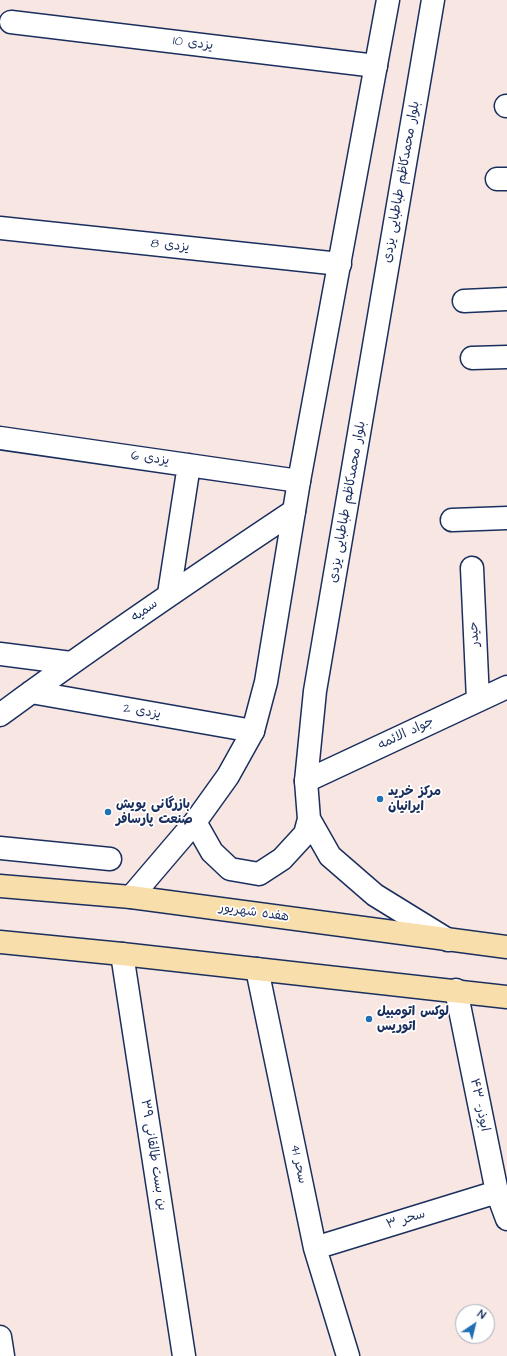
<!DOCTYPE html>
<meta charset="utf-8">
<style>
body{margin:0}
#map{position:relative;width:507px;height:1356px;overflow:hidden;background:#f7e6e2;font-family:"Architects Daughter",sans-serif}
canvas{display:block}
.north{position:absolute;left:455px;top:1304px;width:40px;height:40px;box-sizing:border-box;background:#fff;border:1px solid #a4acbf;border-radius:50%;rotate:35deg;font-size:11px;font-weight:700;line-height:16px;text-align:center;color:#1b2f5e}
.north::after{content:'';display:block;margin:auto;width:14px;height:18px;background:#1f6fb2;clip-path:polygon(50% 0,100% 100%,50% 72%,0 100%)}
</style>
<div id="map">
<canvas width="507" height="1356"></canvas>
<div class="north">N</div>
</div>
<script>
const c = document.querySelector('canvas').getContext('2d');
c.lineJoin = 'round';
function stroke(path, color, width, dash) { c.strokeStyle = color; c.lineWidth = width; c.lineCap = dash ? 'butt' : 'round'; c.setLineDash(dash || []); c.stroke(path); }
function label(font, color, halo, rows, align = 'center') {
  c.font = font + ' "Architects Daughter","Playpen Sans Arabic",sans-serif'; c.lineWidth = 3.5; c.setLineDash([]); c.textBaseline = 'middle'; c.strokeStyle = halo; c.fillStyle = color; for (const [text, x, y, turn = 0] of rows) {
    c.save(); c.translate(x, y); c.rotate((+turn || 0) * Math.PI / 180); c.textAlign = isNaN(turn) ? turn : align; if (halo) c.strokeText(text, 0, 0); c.fillText(text, 0, 0); c.restore();
  }
}
const minor = new Path2D(`
 M11,22l365,44
 M506,106h1
 M497,179h10
 M0,228l340,36
 M464,301l43,-2
 M472,358l35,-1
 M0,438l299,43
 M452,520l55,-2
 M472,568l6,132
 M169,594l20,-129
 M0,654l71,9
 M31,692l222,39
 M0,715c96,-71 195,-138 294,-204
 M306,781l201,-94
 M0,848l110,11
 M122,954l62,402
 M257,969l58,279 33,108
 M456,990l41,202 10,27
 M315,1248l182,-56
 M0,1337l3,19`);
const secondary = new Path2D(`
 M433,0l-118,691 -9,90 3,38 21,37 45,39 73,45
 M195,822l17,30 18,17 29,5 23,-15 23,-25 4,-15
 M131,897l64,-75 33,-46 25,-45 13,-49 33,-201 89,-481`);
const primary = new Path2D(`
 M0,886l131,11 376,50
 M0,942l122,12 385,43`);
stroke(minor, '#1b2f5e', 25);
stroke(secondary, '#1b2f5e', 25);
stroke(primary, '#1b2f5e', 25);
stroke(minor, '#fff', 22);
stroke(secondary, '#fff', 22);
stroke(primary, '#f8deab', 22);
for (const [x, y, r, color] of [
 [380,799,4,"#1f6fb2"],
 [108,812,4,"#1f6fb2"],
 [369,1019,4,"#1f6fb2"]
]) { const dot = new Path2D(); dot.arc(x, y, r, 0, 2 * Math.PI); c.fillStyle = color; c.fill(dot); stroke(dot, '#fff', 1.5); }
label('13px', '#1b2f5e', '#fff', [
 ["یزدی 10",193,44,7],
 ["بلوار محمدکاظم طباطبایی یزدی",402,182,-80],
 ["یزدی 8",170,246,6],
 ["یزدی 6",150,459,8],
 ["بلوار محمدکاظم طباطبایی یزدی",348,502,-80],
 ["سمیه",145,611,-35],
 ["حیدر",475,634,-93],
 ["یزدی 2",142,712,10],
 ["جواد الائمه",406,734,-25],
 ["هفده شهریور",254,913,8],
 ["ابوذر- ۴۳",479,1105,78],
 ["بن‌ بست طالقانی ۳۹",153,1155,81],
 ["سحر 41",298,1164,78],
 ["سحر ۳",406,1220,-17]
]);
label('bold 13px', '#1b2f5e', '#fff', [
 ["مرکز خرید",388,792],
 ["ایرانیان",388,807],
 ["بازرگانی پویش",116,805],
 ["صنعت پارسافر",116,820],
 ["لوکس اتومبیل",377,1012],
 ["اتوریس",377,1027]
], 'left');
</script>
